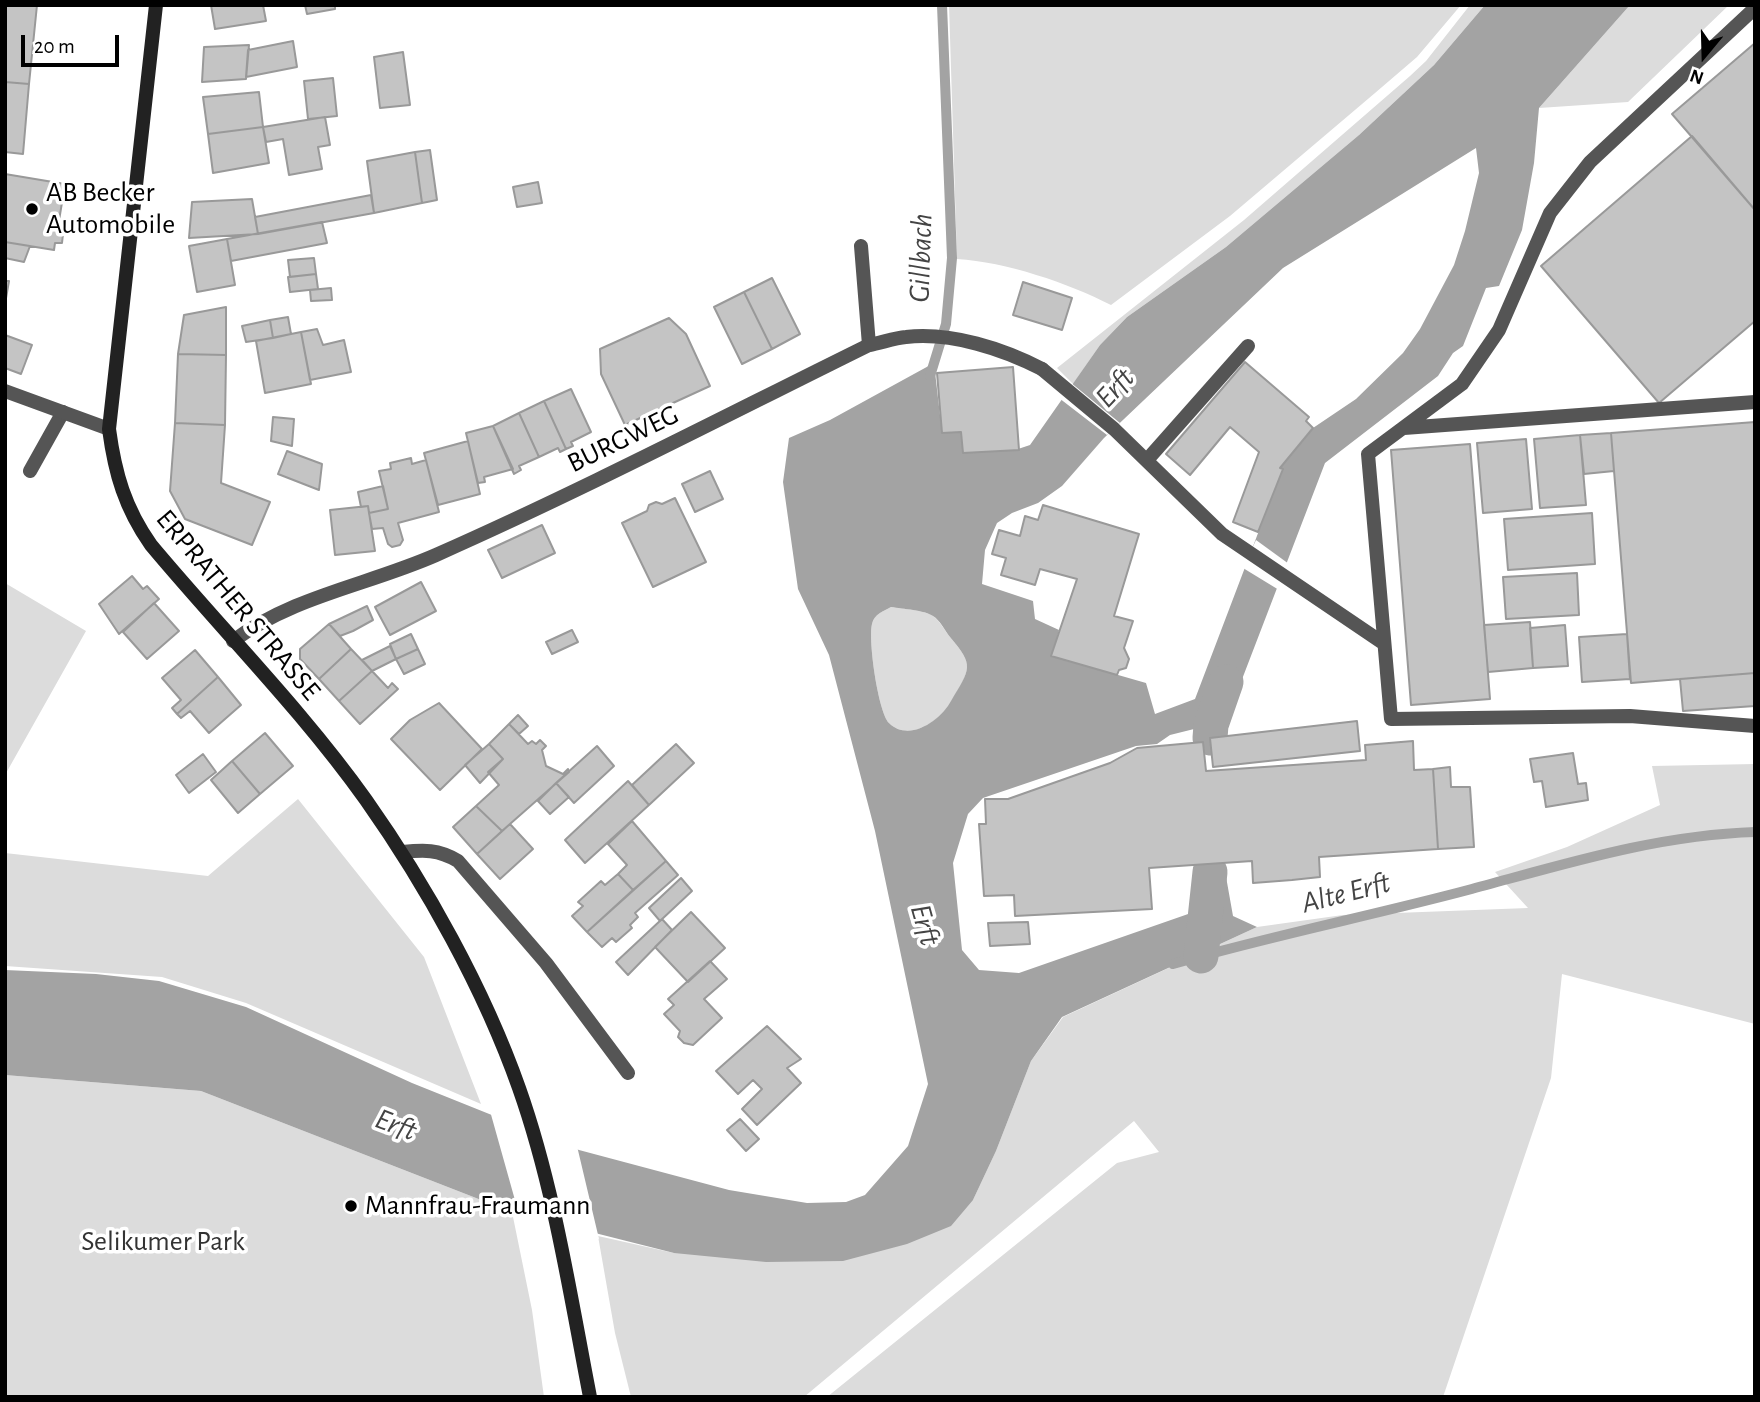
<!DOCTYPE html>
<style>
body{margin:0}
#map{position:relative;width:1760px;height:1402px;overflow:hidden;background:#fff;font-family:"Alegreya Sans",sans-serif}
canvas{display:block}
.frame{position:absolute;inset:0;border:7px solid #000;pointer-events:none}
.north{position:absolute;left:1669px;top:21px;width:70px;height:70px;-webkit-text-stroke:5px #fff;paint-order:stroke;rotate:199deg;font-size:19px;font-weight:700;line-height:28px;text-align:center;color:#000}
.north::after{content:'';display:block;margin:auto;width:24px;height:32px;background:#000;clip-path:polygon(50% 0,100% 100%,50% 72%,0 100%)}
.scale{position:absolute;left:21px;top:35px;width:98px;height:32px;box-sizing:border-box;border:4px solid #000;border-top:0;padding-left:9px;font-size:21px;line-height:24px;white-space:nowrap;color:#000;-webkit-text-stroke:5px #fff;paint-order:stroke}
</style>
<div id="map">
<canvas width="1760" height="1402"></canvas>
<div class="frame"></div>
<div class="north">N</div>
<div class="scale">20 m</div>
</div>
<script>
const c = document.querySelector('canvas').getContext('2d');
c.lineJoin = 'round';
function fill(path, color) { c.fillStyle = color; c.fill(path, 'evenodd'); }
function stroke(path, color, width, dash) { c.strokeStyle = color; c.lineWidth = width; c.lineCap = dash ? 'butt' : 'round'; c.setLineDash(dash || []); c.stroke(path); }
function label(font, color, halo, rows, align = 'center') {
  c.font = font + ' "Alegreya Sans",sans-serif'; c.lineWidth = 7; c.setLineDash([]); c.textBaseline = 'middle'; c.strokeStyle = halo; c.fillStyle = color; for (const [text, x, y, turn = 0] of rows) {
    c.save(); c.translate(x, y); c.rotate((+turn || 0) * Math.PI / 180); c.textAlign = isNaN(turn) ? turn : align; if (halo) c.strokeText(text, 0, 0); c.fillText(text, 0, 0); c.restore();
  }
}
fill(new Path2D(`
 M949,5h512l-44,52 -42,36 -145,123 -119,89c-43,-22 -105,-43 -154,-46z
 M1470,5h15l-51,60 -75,70 -133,112 -99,70 -27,28 -27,39 -16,-16 187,-148 166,-144 16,-15z
 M1630,5h99l-101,97 -89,6z
 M5,583l81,48 -81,144z
 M891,607c12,2 33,3 42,9 7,5 12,15 17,21 25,29 20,32 1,65 -10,18 -42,41 -62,21 -11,-12 -21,-83 -17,-99 2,-10 12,-13 19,-17z
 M1755,764v260l-193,-50 -11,104 -108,319h-616l290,-234 42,-11 -25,-31 -330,276h-173l-16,-64 -17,-97 76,17 299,-53 23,-49 35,-90 32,-44 194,-90 86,-12 185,-7 -33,-36 72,-25 93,-42 -8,-39z
 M298,799l126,158 57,147 -235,-101 -84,-26 -157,-11v-113l203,23z
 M5,1075l196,16 311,121 20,98 12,87h-539z`), '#dcdcdc');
fill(new Path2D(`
 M1485,5h145l-91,103 -5,55 -12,67 -23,56 -13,2 -23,58 -10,7 -15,23 -113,87 -99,258 -56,14 -13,9 -21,2 -153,52 -15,16 -15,49 9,87 17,20 40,3 172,-60 7,-40 27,-2 8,45 24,11 -195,90 -31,44 -35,90 -23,49 -22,26 -44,18 -64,17 -77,1 -92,-9 -162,-41 -311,-121 -196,-16v-105l91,4 63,7 87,26 166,76 167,67 150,40 78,13 39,-1 19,-7 43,-49 20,-62 -53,-253 -46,-176 -31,-66 -15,-107 6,-44 41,-18 104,-57 8,70 19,-1 2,21 52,-3 15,-5 70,-100 27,-28 99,-70 133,-112 75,-70zM1476,148l3,25 -14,58 -11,34 -34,64 -17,24 -47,46 -43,29 -33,40 2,2 -87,229 -40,15 -9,-31 -94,-27 7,-26 -24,-11 -2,-18 -51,-17 3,-34 12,-27 15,-10 26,-10 24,-17 42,-48 179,-170zM891,607c12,2 33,3 42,9 7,4 12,15 17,21 25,29 20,32 1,64 -10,19 -42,42 -62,22 -11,-12 -21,-83 -17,-99 2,-10 12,-13 19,-17z`), '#a3a3a3');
fill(new Path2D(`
 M1070,382l50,41 -13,12 -48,-37z
 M1256,540l33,24 -10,26 -36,-22z
 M490,1111l87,35 22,93 -79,-21z`), '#fff');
stroke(new Path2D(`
 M930,376l16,-52 6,-66 -10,-253
 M1173,964c97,-28 197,-48 295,-74 94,-25 188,-55 287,-58`), '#a3a3a3', 10);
stroke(new Path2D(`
 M1210,738l1,-13 15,-43
 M1201,956l9,-84`), '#a3a3a3', 35);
const building = new Path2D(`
 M5,5h32l-8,79 -24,-2z
 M211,5h52l3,16 -51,8z
 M305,5h30v4l-28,5z
 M293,41l4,26 -51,10 2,-27z
 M1755,43v167l-83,-96z
 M249,45l-3,34 -44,3 2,-35z
 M403,52l7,53 -30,3 -6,-51z
 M333,78l4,38 -29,3 -4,-38z
 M5,82l24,2 -6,70 -18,-2z
 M259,92l4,35 -55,7 -5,-37z
 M325,117l5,28 -12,2 4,22 -33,6 -6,-36 -17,3 -3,-15z
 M263,127l6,36 -56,10 -5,-39z
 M1692,136l63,74v111l-96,82 -118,-137z
 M430,150l7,50 -15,3 -7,-51z
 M415,152l7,51 -48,10 -7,-52z
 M5,174l60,10 -8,49 6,1 -1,9h-7l-1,7 -49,-8z
 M538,182l4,21 -25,4 -4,-20z
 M371,195l3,18 -116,21 -3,-17z
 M252,199l6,35 -69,4 3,-36z
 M322,222l5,21 -96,18 -4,-22z
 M227,239l8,46 -38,7 -8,-46z
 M5,242l25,4 -6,16 -19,-4z
 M314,258l2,16 -26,3 -2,-17z
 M316,274l2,15 -28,3 -2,-15z
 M772,278l28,56 -28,15 -28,-57z
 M5,281h4l-4,23z
 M1023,282l49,16 -10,32 -49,-15z
 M331,288l1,12 -21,1 -1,-11z
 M744,292l28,57 -30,15 -28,-57z
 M226,307v48l-48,-1 6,-39z
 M288,317l3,17 -18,4 -3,-18z
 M669,318l17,16 24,52 -85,39 -24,-51 -1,-25z
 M270,320l3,18 -27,4 -4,-16z
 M317,329l6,16 21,-5 7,32 -41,8 -9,-48z
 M301,332l10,52 -46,9 -9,-52z
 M5,335l27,10 -11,29 -16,-6z
 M178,354l48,1 -1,70 -50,-2z
 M1245,362l64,55 -3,4 7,7 -33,40 3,1 -25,63 -25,-10 26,-70 -29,-25 -40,48 -24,-21z
 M1013,367l6,83 -56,3 -2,-21 -19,1 -5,-60z
 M571,389l20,43 -20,10 2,4 -7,3 -22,-48z
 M544,401l22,48 -6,3 -2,-4 -19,9 -20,-44z
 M519,413l20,44 -20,9 2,4 -7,4 -21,-48z
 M273,417l21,2 -2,27 -21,-5z
 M1755,422v251l-124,10 -20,-250z
 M175,423l50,2 -4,58 49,19 -18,43 -67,-26 -15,-28z
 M493,426l20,43 -29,8 1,5 -7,1 -12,-50z
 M1611,433l3,38 -30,3 -4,-39z
 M1580,435l6,70 -46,3 -6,-69z
 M1526,439l6,70 -49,4 -6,-70z
 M468,441l12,53 -42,11 -14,-52z
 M1470,444l20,255 -79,6 -20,-255z
 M287,451l35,13 -3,26 -41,-16z
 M411,458l1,6 14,-4 13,52 -41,11 5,17 -3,5 -8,2 -4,-3 -5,-16 -11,1 -3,-16 19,-4 -9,-38 12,-2 -1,-6z
 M710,471l13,28 -28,13 -13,-28z
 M383,486l5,23 -19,4 -1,-7 -7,1 -3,-15z
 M675,498l31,64 -53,25 -31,-64 25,-12 2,-6 7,-3 6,2z
 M1043,505l96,29 -25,82 19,5 -9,27 5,11 -3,9 -7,2 -2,5 -66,-19 26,-77 -37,-10 -5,16 -34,-10 5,-17 -14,-4 7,-24 21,6 5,-20 13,4z
 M368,506l7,45 -40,4 -5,-45z
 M1592,513l3,51 -87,6 -4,-51z
 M542,525l13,28 -53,25 -14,-28z
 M1577,573l2,42 -73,4 -3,-42z
 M132,576l11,13 4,-3 12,13 -40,35 -20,-30z
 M421,582l15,29 -46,24 -15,-28z
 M154,603l25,28 -32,28 -24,-27z
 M367,606l6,14 -20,11 -13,5 -11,-12z
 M1530,622l3,46 -45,4 -4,-47z
 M329,624l22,25 -32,30 -19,-20v-10z
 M1565,625l3,41 -35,2 -3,-40z
 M572,630l6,12 -26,12 -6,-12z
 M411,634l7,15 -22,10 -6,-15z
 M1627,634l3,45 -48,3 -3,-45z
 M390,646l6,13 -24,12 -10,-11z
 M351,649l21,22 -33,30 -20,-22z
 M418,649l7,15 -21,10 -8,-15z
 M195,650l23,27 -41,37 -5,-6 9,-8 -19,-22z
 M372,671l16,17 4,-5 6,6 -38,35 -21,-23z
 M1755,673v33l-72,5 -3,-32z
 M218,677l23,28 -32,28 -19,-22 -9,7 -4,-4z
 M439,703l43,46 -42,41 -49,-51 19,-19z
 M518,715l10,11 -9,8 -10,-10z
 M1357,721l3,30 -147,16 -3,-29z
 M509,724l19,20 4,-3 4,3 4,-4 6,6 -4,4 4,16 17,8 5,-5 1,3 -67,59 -26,-25 23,-21 -11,-13 15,-13 -14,-15z
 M265,733l28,33 -33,28 -28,-33z
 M1413,741l1,29 19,-1 5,80 -119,8 1,20 -28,3 -39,3 -1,-22 -103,7 3,41 -137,7 -1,-21 -30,1 -5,-72h7l-1,-25h23l102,-36 27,-15 66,-6 3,29 160,-11 -1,-15z
 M489,744l14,15 -23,24 -15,-18z
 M676,744l18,19 -45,42 -17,-20z
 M597,746l17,20 -40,37 -18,-20z
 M1573,753l5,31 8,-1 2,17 -42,7 -4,-26 -8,1 -4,-23z
 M203,754l13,18 -27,21 -13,-18z
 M232,761l28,33 -22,19 -27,-33z
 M1450,767l1,20h19l4,60 -36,2 -5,-80z
 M628,781l21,24 -64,58 -20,-23z
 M556,783l13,14 -19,17 -12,-13z
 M476,806l26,25 -25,23 -24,-27z
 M632,821l34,40 -33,29 -15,-16 9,-9 -19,-21z
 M510,824l23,25 -33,30 -23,-25z
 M666,861l12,14 -43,38 3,4 -8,8 2,3 -16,14 -4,-4 -10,9 -15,-15z
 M618,874l15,16 -46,42 -15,-16 11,-10 -5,-4 23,-21 4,4z
 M681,878l11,13 -32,30 -11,-13z
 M691,912l34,36 -37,34 -33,-35z
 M662,919l10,11 -44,45 -12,-13z
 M1028,922l2,22 -40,2 -2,-23z
 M710,961l17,18 -23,20 18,19 -29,27 -9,-2 -6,-6 2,-6 -16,-17 10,-9 -6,-6z
 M767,1026l34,33 -14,9 14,15 -44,42 -15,-16 20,-20 -9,-9 -15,14 -22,-23z
 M740,1119l19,20 -13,12 -19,-21z`);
fill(building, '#c4c4c4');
stroke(building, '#999', 2);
stroke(new Path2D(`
 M1755,8l-165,154 -40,51 -51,117 -37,54 -94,70 23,265 239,-3 125,10
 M861,246l8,99
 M1042,369l72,60 108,105 161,109
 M1404,428l351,-26
 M1147,460l101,-114
 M30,471l33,-59`), '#555', 14);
stroke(new Path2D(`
 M5,391l104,38
 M233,641c60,-45 135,-56 203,-86 147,-65 289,-139 433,-210 12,-2 25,-7 37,-8 46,-5 97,12 136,32
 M402,852c22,-2 36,-3 56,9l88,102 82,110`), '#555', 14);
stroke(new Path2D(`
 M156,5l-47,424c6,45 16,79 42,116 71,85 151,165 215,255 60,85 118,189 153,288 35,99 51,206 71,309`), '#222', 14);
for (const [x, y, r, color] of [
 [32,209,7,"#000"],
 [351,1206,7,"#000"]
]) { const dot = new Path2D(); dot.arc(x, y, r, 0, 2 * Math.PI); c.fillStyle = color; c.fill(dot); stroke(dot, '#fff', 2.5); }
label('28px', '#000', '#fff', [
 ["AB Becker",46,193],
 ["Automobile",46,225],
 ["Mannfrau-Fraumann",365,1206]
], 'left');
label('28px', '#000', '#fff', [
 ["BURGWEG",623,439,-26],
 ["ERPRATHER STRASSE",238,605,50]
]);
label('28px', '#333', '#fff', [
 ["Selikumer Park",163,1242]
]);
label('italic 30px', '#444', '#fff', [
 ["Gillbach",921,258,-88],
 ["Erft",1115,388,-47],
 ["Alte Erft",1346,893,-14],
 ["Erft",925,925,74],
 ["Erft",396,1125,21]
]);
</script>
